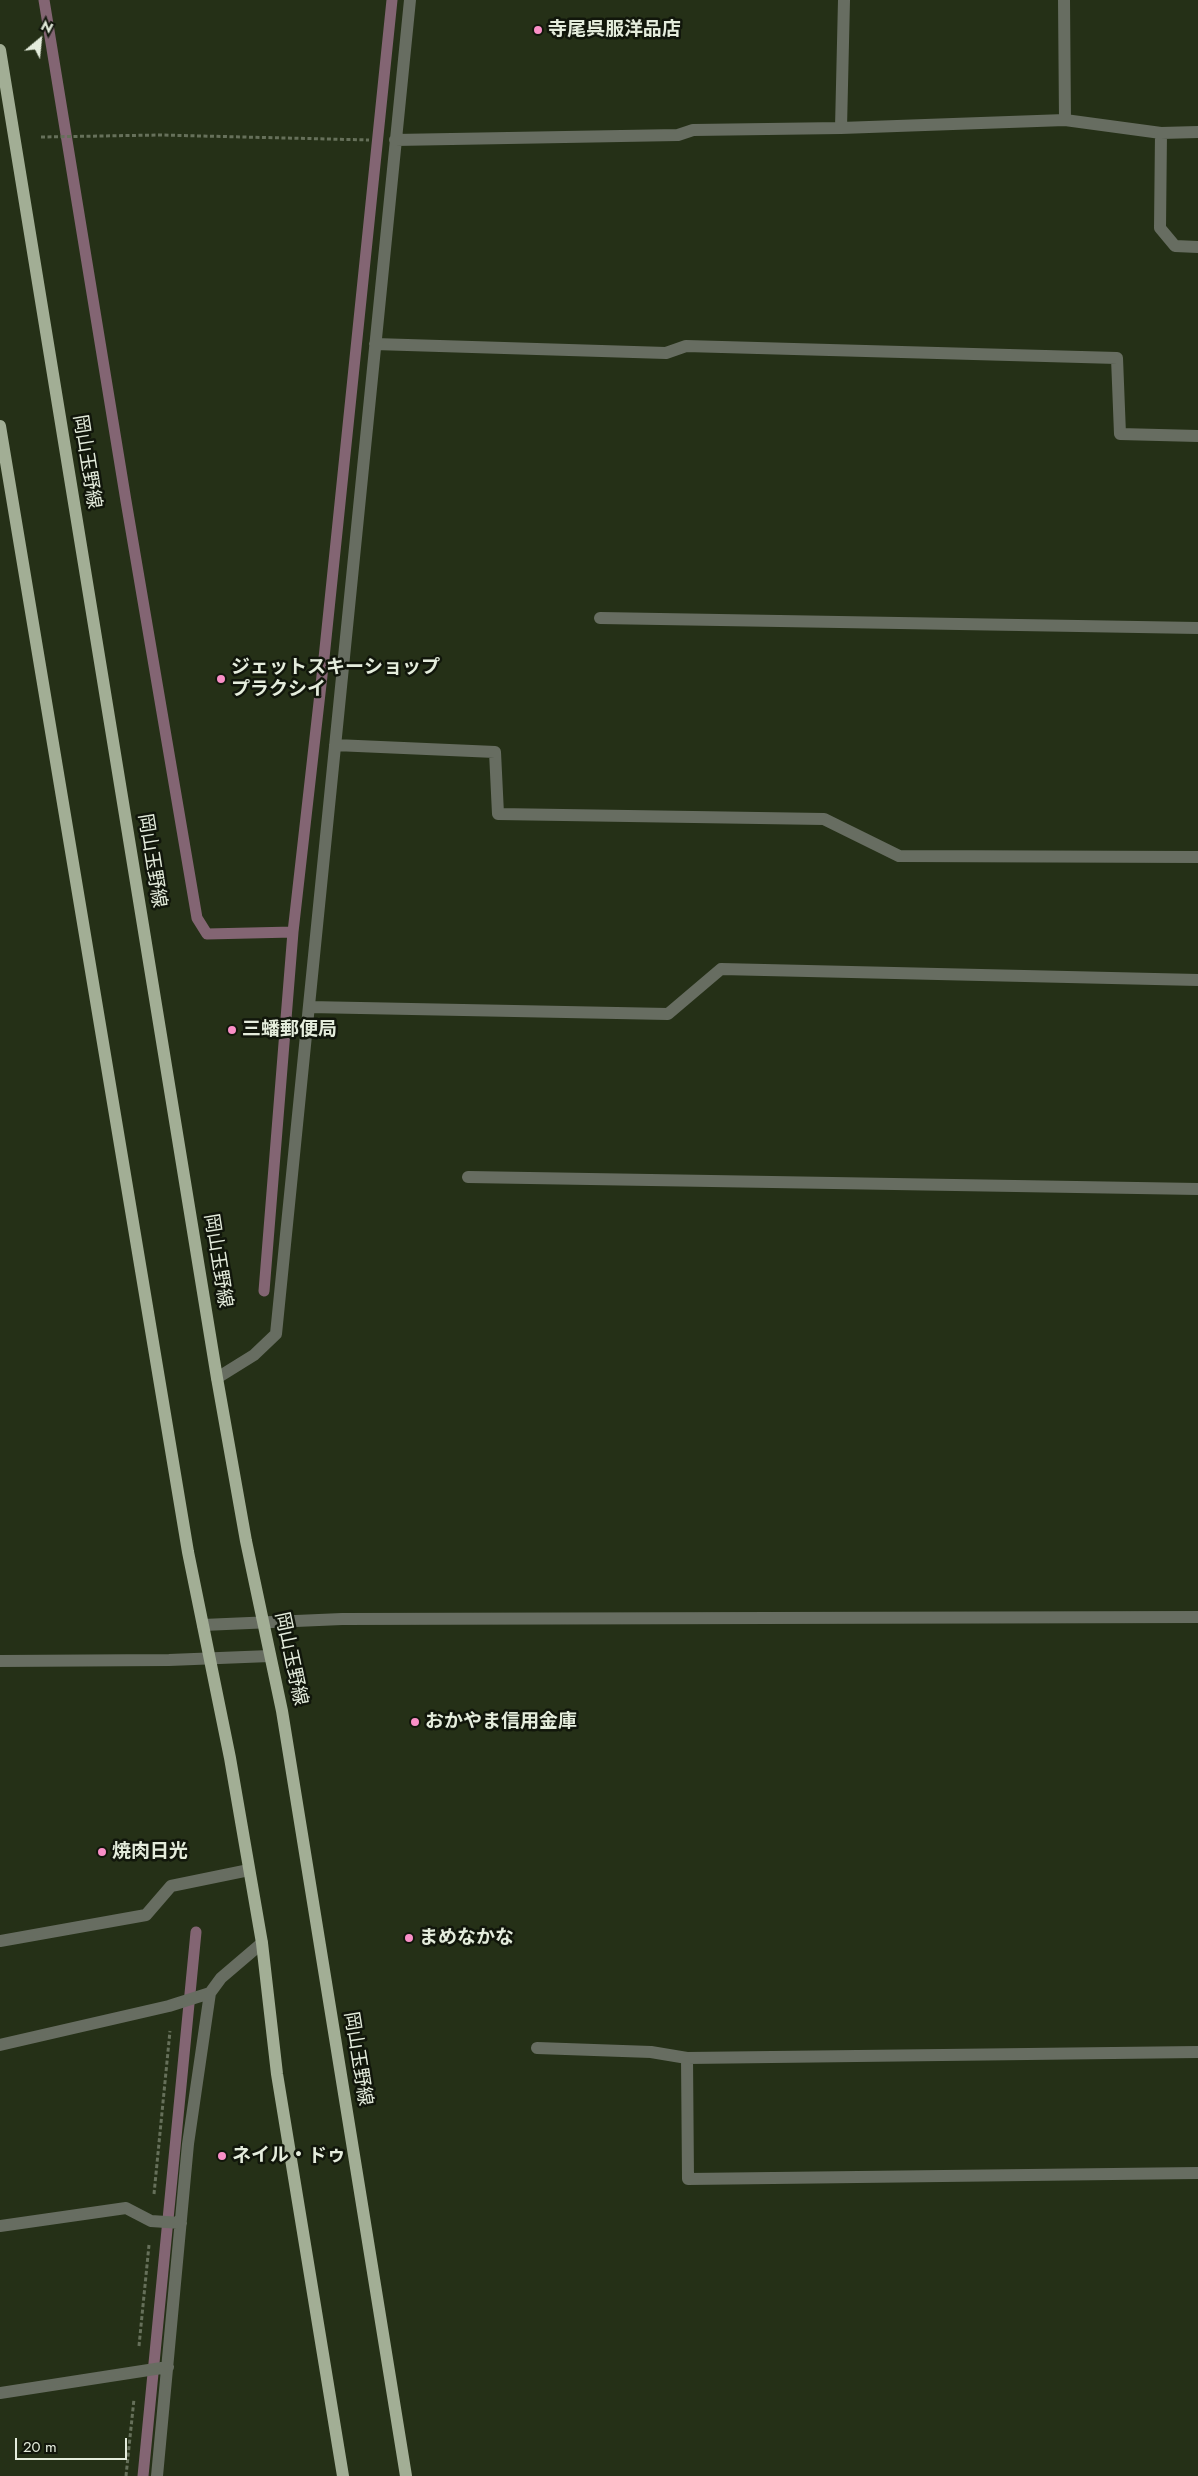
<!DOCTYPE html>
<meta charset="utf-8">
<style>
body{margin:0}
#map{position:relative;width:1198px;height:2476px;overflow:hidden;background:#253017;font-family:Jost,sans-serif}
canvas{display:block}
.north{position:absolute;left:15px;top:15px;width:50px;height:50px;-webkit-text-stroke:4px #11160b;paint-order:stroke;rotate:28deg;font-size:14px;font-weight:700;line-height:20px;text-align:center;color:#e4ecdc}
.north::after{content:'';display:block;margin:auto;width:18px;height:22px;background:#e4ecdc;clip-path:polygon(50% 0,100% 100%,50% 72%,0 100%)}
.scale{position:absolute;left:15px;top:2438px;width:112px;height:22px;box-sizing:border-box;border:2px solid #e4ecdc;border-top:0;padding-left:6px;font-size:15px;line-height:18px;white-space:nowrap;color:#e4ecdc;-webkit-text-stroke:4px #11160b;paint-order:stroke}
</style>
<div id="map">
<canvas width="1198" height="2476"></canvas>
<div class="north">N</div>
<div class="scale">20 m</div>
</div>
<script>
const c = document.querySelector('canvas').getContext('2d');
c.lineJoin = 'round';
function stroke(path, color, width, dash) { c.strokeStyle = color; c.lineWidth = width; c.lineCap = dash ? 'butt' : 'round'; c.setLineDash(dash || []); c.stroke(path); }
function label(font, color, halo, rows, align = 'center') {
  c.font = font + ' Jost,"Noto Sans JP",sans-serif'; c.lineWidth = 5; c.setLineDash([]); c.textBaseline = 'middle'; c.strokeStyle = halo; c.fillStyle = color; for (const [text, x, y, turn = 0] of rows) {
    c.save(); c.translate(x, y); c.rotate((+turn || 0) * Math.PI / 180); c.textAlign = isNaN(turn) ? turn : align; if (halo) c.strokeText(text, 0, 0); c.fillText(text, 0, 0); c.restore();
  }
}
stroke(new Path2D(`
 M44,0l82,501 71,417 10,16 86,-2
 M264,1291l29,-359 31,-274 68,-658
 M143,2476l53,-544`), '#836573', 11);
stroke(new Path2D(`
 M41,137l119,-2 209,5
 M154,2194l16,-163
 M139,2346l10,-101
 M126,2476l8,-77`), '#66705a', 3, [4, 2.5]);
stroke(new Path2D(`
 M1064,0l1,120
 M841,128l3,-128
 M1161,133l-1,95 15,18 23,1
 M395,140l283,-5 15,-5 148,-2 224,-8 96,13 37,-1
 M375,344l291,9 20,-7 431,12 3,76 78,2
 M600,618l598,10
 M335,745l160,7 3,62 326,5 75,37 299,1
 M309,1007l359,7 53,-45 477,11
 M468,1177l730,12
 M217,1378l37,-23 22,-21 134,-1334
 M0,1661l169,-1 101,-4
 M0,1941l146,-26 25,-29 78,-16
 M0,2045l169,-39 41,-13
 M537,2048l114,4 36,6
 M1198,2052l-511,6 1,121 510,-6
 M0,2226l126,-18 25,13 30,2
 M0,2393l168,-26
 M157,2476l31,-332 22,-151 11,-15 41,-35`), '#676d61', 12);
stroke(new Path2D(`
 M203,1625l139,-6 856,-2`), '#676d61', 12);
stroke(new Path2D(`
 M0,50l217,1328 29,163 36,170 124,765
 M0,426l188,1126 42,206 32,185 15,131 66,402`), '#a2ae95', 12);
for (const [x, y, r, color] of [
 [538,30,5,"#fa8fc7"],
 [221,679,5,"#fa8fc7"],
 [232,1030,5,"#fa8fc7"],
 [415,1722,5,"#fa8fc7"],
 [102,1852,5,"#fa8fc7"],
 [409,1938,5,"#fa8fc7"],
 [222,2156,5,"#fa8fc7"]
]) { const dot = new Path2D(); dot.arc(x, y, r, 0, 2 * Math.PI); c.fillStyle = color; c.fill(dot); stroke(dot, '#11160b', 2); }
label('bold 19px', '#e4ecdc', '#11160b', [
 ["寺尾呉服洋品店",548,30],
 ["ジェットスキーショップ",231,668],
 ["プラクシイ",231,690],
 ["三蟠郵便局",242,1030],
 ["おかやま信用金庫",425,1722],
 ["焼肉日光",112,1852],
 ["まめなかな",419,1938],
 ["ネイル・ドゥ",232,2156]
], 'left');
label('19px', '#e4ecdc', '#11160b', [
 ["岡山玉野線",86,462,81],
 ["岡山玉野線",151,861,81],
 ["岡山玉野線",217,1261,81],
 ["岡山玉野線",290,1659,78],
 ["岡山玉野線",357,2059,81]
]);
</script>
